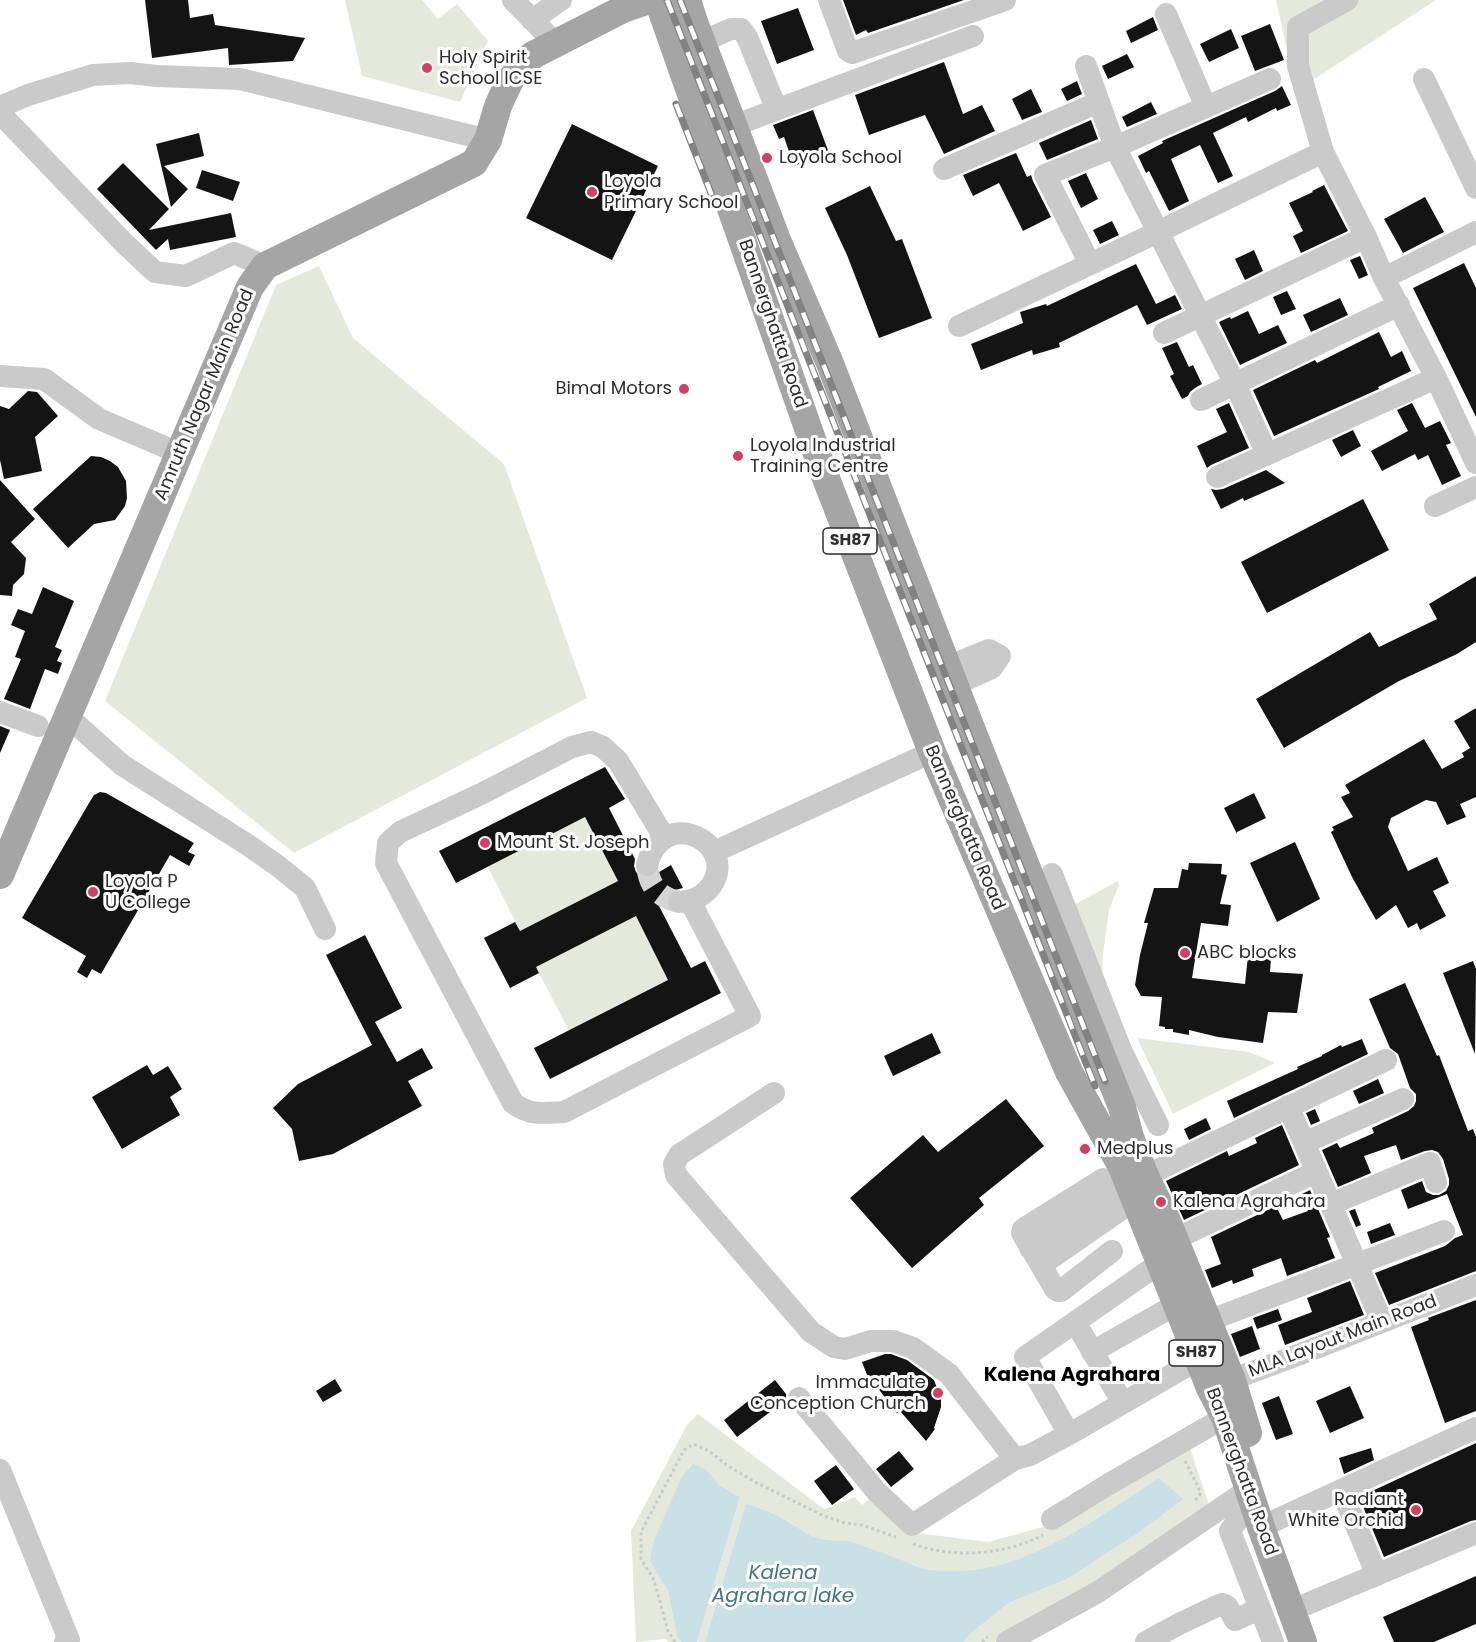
<!DOCTYPE html>
<style>
body{margin:0}
canvas{display:block;background:#fff}
</style>
<canvas width="1476" height="1642"></canvas>
<script>
const c = document.querySelector('canvas').getContext('2d');
c.lineJoin = 'round';
function fill(path, color) { c.fillStyle = color; c.fill(path, 'evenodd'); }
function stroke(path, color, width, dash) { c.strokeStyle = color; c.lineWidth = width; c.lineCap = dash ? 'butt' : 'round'; c.setLineDash(dash || []); c.stroke(path); }
function label(font, color, halo, rows, align = 'center') {
  c.font = font + ' Poppins,sans-serif'; c.lineWidth = 6; c.setLineDash([]); c.textBaseline = 'middle'; c.strokeStyle = halo; c.fillStyle = color; for (const [text, x, y, turn = 0] of rows) {
    c.save(); c.translate(x, y); c.rotate((+turn || 0) * Math.PI / 180); c.textAlign = isNaN(turn) ? turn : align; if (halo) c.strokeText(text, 0, 0); c.fillText(text, 0, 0); c.restore();
  }
}
fill(new Path2D(`
 M345,0h77l16,19 19,-15 31,37 -28,61 -98,-26z
 M1276,0h160l-140,91z
 M319,266l34,72 151,126 83,234 -293,155 -189,-152 171,-416z
 M585,817l33,64 -98,50 -32,-64z
 M1118,881l1,4 -10,25 -7,51 1,17 -33,-71z
 M636,916l32,64 -99,51 -33,-64z
 M1137,1038l112,14 26,11 -102,51z
 M698,1414l126,95 31,-12 7,8 11,-8 44,36 71,9 62,-17 138,-83 22,66 -70,52 -121,64 -24,18h-31l7,-9 38,-30 58,-24 70,-45 45,-35 -114,38 -37,18 -38,12 -35,5 -34,-3 -75,-28h-13l-23,-4 -36,-22 -31,-12 -41,139h-8l43,-145 -21,-12 -12,-15 -57,92 18,29 9,45 4,6h-13l-2,-3 -30,3 -5,-111 56,-106z`), '#e5e9db');
fill(new Path2D(`
 M693,1464l14,6 12,15 21,12 -43,145h-16l-4,-6 -9,-45 -18,-29 3,-19 28,-65z
 M1159,1478l24,21 -46,35 -70,45 -58,24 -38,30 -7,9h-259l41,-139 31,12 36,22 23,4h13c18,6 35,12 52,19 8,3 17,8 25,9 89,14 163,-46 233,-91z`), '#c9e0e7');
fill(new Path2D(`
 M145,0h43l2,18 23,-4 2,11 90,13 -12,23 -64,4 -1,-17 -76,10z
 M843,0h121l-96,33 -2,-3 -10,5z
 M798,8l16,42 -37,14 -16,-43z
 M1153,17l5,13 -27,13 -5,-12z
 M1270,24l14,36 -29,11 -14,-35z
 M1231,29l8,19 -30,14 -9,-18z
 M1127,54l7,13 -26,12 -6,-13z
 M944,62l19,52 19,-9 13,26 -51,23 -19,-39 -56,20 -14,-40z
 M1077,81l5,13 -15,7 -6,-12z
 M1282,86l9,19 -14,6 -1,-3 -28,14 -2,-5 -33,16 20,43 -15,7 -18,-38 -29,14 18,42 -20,10 -20,-40 -3,2 -8,-17 25,-13 -1,-2 113,-50z
 M1031,89l11,23 -20,8 -10,-21z
 M1151,102l6,12 -30,13 -5,-10z
 M813,110l16,43 -35,13 -10,-29 -5,2 -6,-14z
 M1091,120l7,19 -51,21 -8,-17z
 M572,124l86,42 -46,94 -86,-42z
 M199,133l5,23 -40,10 24,23 -17,18 -15,-63z
 M1016,153l11,24 4,-2 2,6 18,36 -28,14 -24,-48 -26,13 -10,-21z
 M123,163l46,46 -20,21 82,-17 5,24 -66,13 -2,-11 -12,11 -59,-61z
 M202,170l38,12 -7,19 -37,-13z
 M1086,173l12,26 -17,9 -13,-27z
 M1324,185l24,46 -47,22 -8,-17 10,-5 -14,-28 24,-11 -1,-1z
 M870,186l26,55 6,-2 30,79 -53,20 -32,-83 -22,-47z
 M1425,197l19,35 -41,21 -19,-34z
 M1112,221l7,14 -19,9 -7,-14z
 M1254,250l9,21 -18,9 -10,-21z
 M1360,256l8,19 -9,4 -9,-19z
 M1464,263l12,25v129l-63,-129z
 M1136,264l20,40 19,-9 7,14 -35,16 -10,-20 -78,38 1,4 -27,8 -1,-5 -51,20 -10,-26 52,-21 -3,-11 26,-8 1,2z
 M1287,291l9,18 -15,6 -8,-18z
 M1340,298l8,17 -37,17 -8,-17z
 M1248,311l11,23 19,-9 9,18 -47,22 -21,-43 11,-5 1,2z
 M1379,332l12,25 11,-6 9,20 -33,16 1,2 -105,47 -21,-46 62,-30 2,3z
 M1177,342l12,25 4,-2 9,19 -7,4 -5,4 -2,4 -6,3 -12,-23 4,-2 -12,-26z
 M28,391l9,1 21,24 -23,21 7,34 -38,8 -4,-19v-54l9,3z
 M1229,403l20,45 -38,17 -4,3 -10,-22 30,-14 -11,-23z
 M1412,403l13,25 15,-7 11,22 -5,2 15,31 -19,9 -14,-30 -10,5 -3,-6 -33,17 -11,-20 37,-20 -11,-21z
 M1353,430l8,16 -20,11 -9,-17z
 M91,456l10,1 9,4 8,6 8,14 1,17 -2,8 -10,14 -21,4 -26,24 -35,-39z
 M1266,470l19,13 -41,18 -1,-3 -22,11 -10,-20 5,1 7,-1z
 M0,480l35,39 -24,23 15,16 -2,16 -11,11 -1,11 -12,-1z
 M1363,499l26,51 -122,63 -26,-51z
 M1476,576v66l-19,12 -58,27 -115,67 -28,-49 114,-67 9,15 58,-28 -8,-15z
 M43,587l31,14 -19,46 7,3 -5,11 5,2 -4,11 -13,-5 -15,40 -26,-10 17,-40 -6,-2 10,-26 -14,-6 7,-16 14,5z
 M1476,708v89l-16,7 6,13 -19,8 -11,-23 -10,-2 -35,18 -3,9 20,44 29,-14 12,26 -16,8 13,25 -26,14 -3,-7 -9,5 -12,-23 -20,15 -24,-43 -21,-45 3,-2 -2,-3 21,-10 -12,-20 9,-4 -5,-8 79,-46 18,30 22,-12 -2,-4 8,-5 -16,-27z
 M0,726l10,4 -10,23z
 M605,767l20,32 -16,9 26,51 -1,7 2,6 5,5 8,1 22,-13 12,23 -12,3 -4,5 -1,6 -7,4 32,62 14,-7 16,32 -171,86 -16,-31 134,-68 -32,-64 -100,51 3,6 -29,15 -26,-50 31,-16 5,9 98,-50 -33,-64 -129,66 -17,-32z
 M100,792l6,1 88,50 -6,9 7,3 -6,11 -19,-11 -69,119 -9,-5 -5,9 -10,-6 9,-16 -64,-38 67,-115 5,-8z
 M1254,793l12,25 -29,14v2l-13,-26z
 M1295,842l25,57 -43,23 -27,-59z
 M1189,863l33,1 -1,10 6,1 -7,29 11,1 -3,21 -27,-3 -9,55 53,6 3,-28 23,2 -1,14 33,2 -6,39 -29,-1 -5,31 -45,-6 -29,-7v5l-16,-3v-3h-8v-2l-6,-1 3,-29 -21,-1 -6,-11 5,-30 8,-32h-4l10,-35h24l4,-19 6,1z
 M365,935l37,73 -27,14 22,40 25,-14 11,20 -25,13 14,25 -89,48 -34,7 -7,-32 -19,-21 25,-24 74,-39 -46,-90z
 M1473,961l3,8 -1,85 -32,-81z
 M1405,983l32,73 2,-1 29,76 5,-2 3,8v134l-87,34 -14,-32 70,-27 10,-8 8,-3 -16,-41 -39,15 -7,-19 21,-9 4,11 7,3h6l7,-4 3,-6v-6l-6,-20 -5,-7 -6,-2 -7,1 -24,9 -5,-15 -32,11 7,17 -33,14 -16,-37 15,-7 3,5 34,-15 -2,-5 36,-17 6,-5 2,-5v-7l-6,-6 -12,-34 -8,-6 -21,-49z
 M932,1033l9,20 -48,23 -9,-20z
 M1362,1039l6,15 -134,64 -7,-17 71,-32 -1,-2 25,-11v-1l19,-10 1,2z
 M147,1065l6,10 15,-9 14,23 -12,8 10,18 -58,34 -30,-52z
 M1378,1079l6,14 -25,11 -6,-13z
 M1006,1099l38,47 -65,52 5,7 -72,63 -62,-70 73,-63 15,17z
 M1315,1109l5,12 -9,4 -5,-12z
 M1206,1118l5,11 -22,11 -5,-11z
 M1282,1125l17,40 -115,55 -18,-39 61,-30 2,5 28,-13 -2,-5z
 M1310,1190l20,47 -3,1 8,20 -48,18 -6,-18 -29,11 2,7 -21,8 -1,-4 -20,8 -7,-18 16,-6 -10,-27 65,-31 7,14 25,-9 -6,-17z
 M1355,1209l6,16 -5,2 -7,-16z
 M1390,1223l5,12 -24,9 -4,-12z
 M1350,1281l14,34 -79,30 -7,-20 34,-13 -5,-14z
 M1476,1300v111l-31,12 -34,-96 18,-7 -1,-2z
 M1278,1309l4,11 -25,9 -4,-11z
 M1252,1326l8,23 -20,8 -9,-23z
 M885,1354h6l16,6 27,20 7,19v8l-7,21 1,1 -9,12 -26,-30 -3,2 -20,-26 -5,1 -10,-26z
 M335,1379l7,12 -19,11 -7,-11z
 M775,1380l11,14v6l-49,37 -13,-17z
 M1350,1386l14,32 -34,15 -14,-32z
 M1279,1396l14,38 -17,6 -14,-37z
 M1476,1443v77l-5,1 -87,36 -25,-60z
 M1371,1448l3,12 -30,14 -5,-16z
 M899,1451l15,18 -23,18 -15,-18z
 M836,1465l18,24 -22,16 -18,-24z
 M1476,1576v48l-42,18h-40l-11,-25z`), '#141414');
stroke(new Path2D(`
 M647,865c2,21 11,32 32,37`), '#d5d5d5', 22, [22, 11]);
stroke(new Path2D(`
 M1185,1461l16,32 -7,9
 M913,1544c42,15 91,11 130,-9
 M675,1642l-7,-11 -14,-51 -13,-21v-27l43,-82 10,-6 15,7 19,15 27,16 69,34 21,7 17,2 34,12
 M982,1642l6,-5`), '#cacaca', 3, [3, 3]);
stroke(new Path2D(`
 M513,0l43,44
 M829,0l19,51 4,2 153,-53
 M1347,0l-49,27v39l25,86 43,85 18,41 52,100 40,85
 M1166,14l40,93
 M532,20l29,-20
 M701,42l30,-13h10l6,8 25,61
 M1086,66l29,81 120,237 32,70
 M1424,79l52,109
 M0,107l28,-12 65,-20 37,-2 27,3 83,3 248,61
 M0,113l124,130 31,29 31,4 48,-23 31,13
 M733,126l240,-90
 M944,169l155,-67
 M1090,264l-45,-89 70,-28 155,-68
 M1384,278l92,-46
 M959,326l199,-94 165,-80
 M1164,333l202,-96
 M0,376l44,3 55,40 80,34
 M1201,400l198,-95
 M1217,477l219,-99
 M1435,506l41,-19
 M947,667l42,-17 11,6 -8,12 -38,17
 M0,712l38,14
 M67,716l55,49 126,80 30,21 27,22 20,41
 M664,837l-46,-76 -15,-14 -12,-5 -19,5 -91,47 -81,38 -12,11 -2,20 127,240c17,13 31,10 51,9l186,-96 -60,-115
 M714,852l218,-100
 M647,865c16,-62 93,-21 64,21 -8,11 -18,15 -32,16
 M1052,874l69,176 37,75
 M774,1093l-95,62 -5,9 2,11 135,157 23,15 11,2 26,-8h22l20,7 36,26 66,85
 M1288,1106l94,216
 M1304,1143l99,-44
 M1145,1176l241,-116
 M1331,1204l99,-41 6,19
 M1175,1239l141,-67
 M1030,1248l99,-64
 M1112,1251l-51,40h-3l-3,-2 -13,-22 2,-4 91,-63
 M1042,1267l-20,-34 1,-4 80,-50
 M1208,1321l236,-90
 M1075,1322l48,81
 M1092,1352l85,-48
 M1217,1385l89,-33 170,-67
 M799,1398l78,94 35,33 103,-66 15,-4 43,-23 126,-73
 M1069,1434l-44,-77 135,-94
 M0,1470l69,170 -4,2
 M1341,1490l36,85
 M1252,1499l-22,32 43,111
 M1052,1519l57,-35 116,-67
 M1261,1527l215,-99
 M1307,1604l169,-71
 M1007,1642l91,-50 151,-103
 M1146,1642l33,-18 38,-18 5,-2 5,2 8,14 24,-11`), '#cacaca', 22);
stroke(new Path2D(`
 M658,0l164,468 110,284 137,320 53,95 88,221 15,29 36,110 42,115
 M687,0l7,22 83,218 52,121 144,372 149,374 8,30 15,39 22,45 65,159 16,53
 M0,875l250,-588 15,-21 209,-103 14,-23 10,-34 12,-26 23,-25 90,-46 26,-9`), '#a5a5a5', 28);
const rail = new Path2D(`
 M667,0l428,1086
 M680,0l425,1081
 M676,104l40,102`);
stroke(rail, '#828282', 7);
stroke(rail, '#fff', 4.5, [14]);
for (const [x, y, r, color] of [
 [427,68,6,"#d33f60"],
 [767,158,6,"#d33f60"],
 [592,192,6,"#d33f60"],
 [684,389,6,"#d33f60"],
 [738,456,6,"#d33f60"],
 [485,843,6,"#d33f60"],
 [93,892,6,"#d33f60"],
 [1185,953,6,"#d33f60"],
 [1085,1149,6,"#d33f60"],
 [1161,1202,6,"#d33f60"],
 [938,1393,6,"#d33f60"],
 [1416,1510,6,"#d33f60"]
]) { const dot = new Path2D(); dot.arc(x, y, r, 0, 2 * Math.PI); c.fillStyle = color; c.fill(dot); stroke(dot, '#fff', 2); }
for (const [x, y, w] of [
 [850,541,54],
 [1196,1353,54]
]) { const box = new Path2D(); box.roundRect(x - w / 2, y - 13, w, 26, 4.5); c.fillStyle = '#fff'; c.fill(box); stroke(box, '#2d2d2d', 1.5); }
label('bold 16px', '#2d2d2d', null, [
 ["SH87",850,541],
 ["SH87",1196,1353]
]);
label('18px', '#2d2d2d', '#fff', [
 ["Holy Spirit",439,58],
 ["School ICSE",439,79],
 ["Loyola School",779,158],
 ["Loyola",604,182],
 ["Primary School",604,203],
 ["Bimal Motors",672,389,"right"],
 ["Loyola Industrial",750,446],
 ["Training Centre",750,467],
 ["Mount St. Joseph",497,843],
 ["Loyola P",105,882],
 ["U College",105,903],
 ["ABC blocks",1197,953],
 ["Medplus",1097,1149],
 ["Kalena Agrahara",1173,1202],
 ["Immaculate",926,1383,"right"],
 ["Conception Church",926,1404,"right"],
 ["Radiant",1404,1500,"right"],
 ["White Orchid",1404,1521,"right"]
], 'left');
label('18px', '#2d2d2d', '#fff', [
 ["Bannerghatta Road",772,324,71],
 ["Amruth Nagar Main Road",205,395,-67],
 ["Bannerghatta Road",964,828,67],
 ["MLA Layout Main Road",1343,1337,-21],
 ["Bannerghatta Road",1241,1472,70]
]);
label('bold 20px', '#000', '#fff', [
 ["Kalena Agrahara",1072,1376]
]);
label('italic 20px', '#437686', '#fff', [
 ["Kalena",783,1574],
 ["Agrahara lake",783,1597]
]);
</script>
